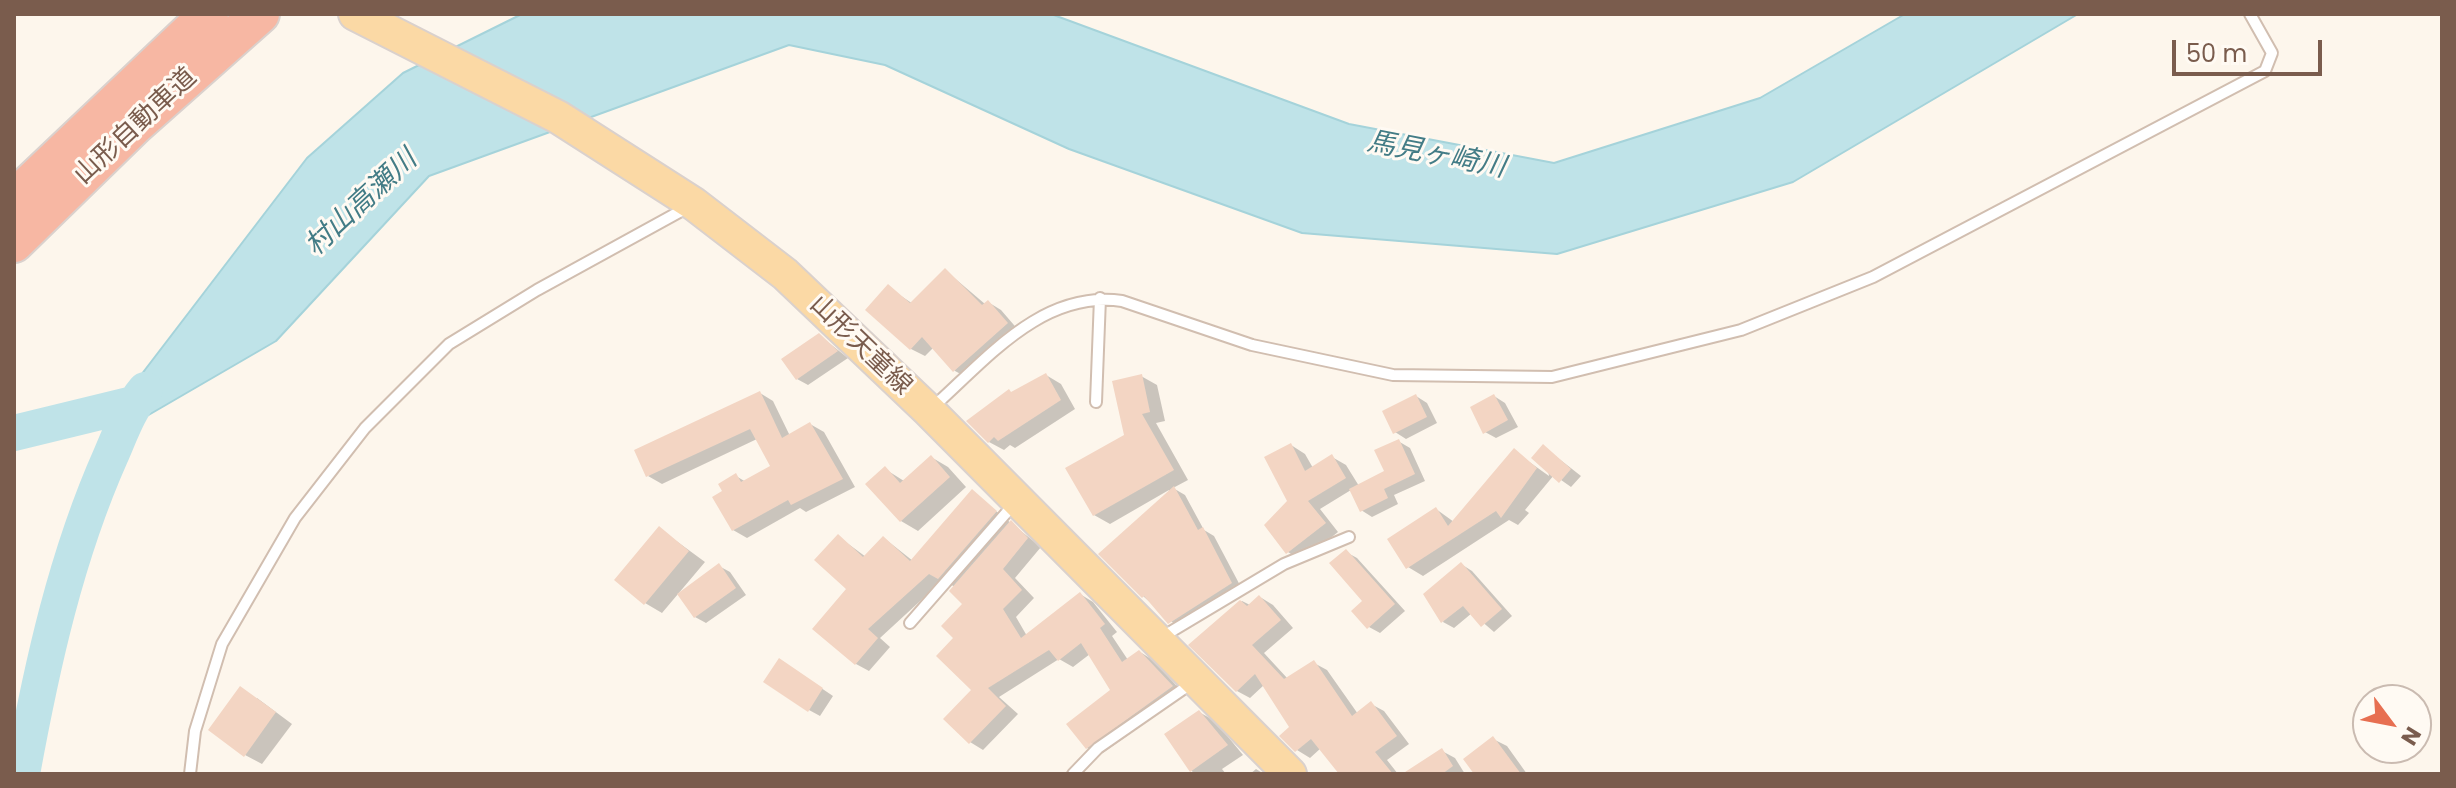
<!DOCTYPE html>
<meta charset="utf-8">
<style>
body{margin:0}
#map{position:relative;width:2456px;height:788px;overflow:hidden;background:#fdf6ec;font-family:Poppins,sans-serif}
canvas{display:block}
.frame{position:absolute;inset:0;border:16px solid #7a5c4d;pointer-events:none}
.north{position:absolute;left:2352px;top:684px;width:80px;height:80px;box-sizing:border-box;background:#fffaf3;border:2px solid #cabbb1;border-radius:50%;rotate:122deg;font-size:22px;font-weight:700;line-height:32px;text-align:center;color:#7a5c4d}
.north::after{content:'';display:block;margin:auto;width:28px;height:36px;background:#e76f51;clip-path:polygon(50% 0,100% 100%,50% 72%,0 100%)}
.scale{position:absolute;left:2172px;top:40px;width:150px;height:36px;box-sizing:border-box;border:4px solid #7a5c4d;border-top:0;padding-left:10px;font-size:24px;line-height:28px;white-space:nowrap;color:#7a5c4d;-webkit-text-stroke:6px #fffaf3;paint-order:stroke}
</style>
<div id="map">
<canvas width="2456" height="788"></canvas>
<div class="frame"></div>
<div class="north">N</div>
<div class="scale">50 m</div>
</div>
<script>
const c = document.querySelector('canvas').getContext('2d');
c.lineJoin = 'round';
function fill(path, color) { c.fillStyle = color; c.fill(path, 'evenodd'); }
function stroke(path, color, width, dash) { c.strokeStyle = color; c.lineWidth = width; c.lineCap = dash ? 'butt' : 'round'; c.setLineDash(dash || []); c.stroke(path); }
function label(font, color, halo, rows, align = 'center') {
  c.font = font + ' Poppins,"Noto Sans JP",sans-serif'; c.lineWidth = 6; c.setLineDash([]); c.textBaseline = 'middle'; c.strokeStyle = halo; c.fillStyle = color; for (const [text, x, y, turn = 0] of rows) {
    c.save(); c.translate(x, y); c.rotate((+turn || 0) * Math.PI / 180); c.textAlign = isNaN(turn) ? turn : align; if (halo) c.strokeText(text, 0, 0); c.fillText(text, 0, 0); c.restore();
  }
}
const water = new Path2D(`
 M522,14h529l298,110 205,39 206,-65 145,-84h173l-285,168 -236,72 -255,-21 -233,-84 -184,-84 -96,-20 -360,131 -153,165 -155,90 -6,-22 192,-251 96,-85z`);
fill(water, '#bfe3e8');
stroke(water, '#a5d3da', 2);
fill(new Path2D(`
 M945,270l40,34 3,-2 13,8 19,22 -52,46 -13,-7 -21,-24 -9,9 -14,-7 -43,-39 20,-23 25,17z
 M819,335l29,23 -40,27 -11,-6z
 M1046,375l15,9 14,25 -60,39 -5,-3 -6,5 -15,-8 23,-49z
 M1141,376l16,9 8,36 -9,2 32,57 -15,8 12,7 19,35 10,6 28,53 -62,40 -37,-33 26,-106 -59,34 -16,-9 32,-79z
 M760,393l13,8 17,35 20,-12 14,8 31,55 -49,25 -6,-4 -53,30 -14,-8 -8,-39 11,-15 10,6 27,-15 -16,-28 -95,45 -14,-8z
 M1416,396l11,7 10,20 -31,16 -11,-7z
 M1494,396l11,7 13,24 -22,11 -11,-6z
 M1398,441l12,7 15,33 -31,14 4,9 -26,13 -11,-7 -10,-20 -31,19 18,23 -36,29 -14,-9 3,-107 14,9 8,14 19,-11 14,8 13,21 28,-14z
 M1544,447l37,29 -10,11 -17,-12 -29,35 4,3 -11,12 -9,-5 -86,56 -15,-9 28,-58 18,13 60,-71 35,25z
 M931,457l17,10 18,20 -48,44 -17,-10 -16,-52 19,12z
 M972,492l69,55 -26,31 19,20 -18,19 11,19 53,-42 13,8 24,30 -5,4 16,24 12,-8 13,8 32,35 -85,60 -13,-7 25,-57 -22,-37 -17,13 -14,-8 -60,38 19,17 -35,36 -13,-8 4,-52 -18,-52 9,-35 -10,-16 -12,-7 -63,58 10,9 -21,24 -13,-7 -17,-127 27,20 18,-19 29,23z
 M660,529l45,33 -43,51 -17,-10z
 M1346,552l11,6 48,53 -25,22 -11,-6 -4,-26z
 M1461,564l11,7 40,45 -18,16 -22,-19 -18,15 -11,-6z
 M719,566l11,6 16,23 -40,28 -11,-6z
 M1260,597l13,8 20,23 -29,25 24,26 26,-16 13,7 31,44 13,-10 13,7 25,33 -22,16 11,14h-56l-21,-26 -11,10 -13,-8 -6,-22 -27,-43 -14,13 -13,-7 -46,-46 51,-44 8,4z
 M790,667l43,29 -13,20 -11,-6z
 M257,698l35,26 -30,40 -17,-9z
 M1199,712l16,9 28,34 -21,14 4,5h-32l-27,-40z
 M1493,739l14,7 20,28h-51z
 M1442,751l13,7 10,16h-59z
 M1256,769l8,5h-14z`), '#0003');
stroke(new Path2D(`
 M14,433l119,-29
 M22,774c20,-109 44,-218 89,-319 10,-23 18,-46 34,-65`), '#bfe3e8', 36);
fill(new Path2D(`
 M945,268l37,37 6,-5 20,23 -55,49 -31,-35 -12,13 -45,-40 23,-26 22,19z
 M819,333l19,18 -42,29 -15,-21z
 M1046,373l15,27 -63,41 -4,-4 -6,6 -22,-22 43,-32 2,3z
 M1142,374l8,38 -8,2 32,56 -81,46 -28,-48 59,-33 -12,-54z
 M760,391l22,47 28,-16 33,57 -52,26 -3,-5 -56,31 -20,-34 10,-6 -4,-7 18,-11 5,9 29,-16 -20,-37 -104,48 -12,-27z
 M1416,394l11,23 -34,17 -11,-23z
 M1494,394l14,26 -25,14 -13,-27z
 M1399,439l16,35 -31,15 4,9 -28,14 -11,-23 35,-18 -10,-21z
 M1291,443l14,28 27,-17 14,24 -38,23 18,22 -40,31 -22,-29 23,-24 -23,-44z
 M1543,444l28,25 -12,14 -28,-25z
 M1514,448l23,20 -36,50 -5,-7 -90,58 -19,-30 49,-32 12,19z
 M931,455l19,22 -50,45 -35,-38 20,-18 15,17z
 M1174,486l24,44 5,-3 29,56 -64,41 -24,-28 -2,2 -44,-44z
 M972,489l25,22 -59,68 -9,-5 -61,55 10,9 -23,27 -43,-36 34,-40 -32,-29 24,-26 25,23 20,-21 27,25z
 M1011,520l17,18 -25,31 19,21 -19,19 18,29 59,-46 25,32 -5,4 22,34 17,-12 34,36 -87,63 -20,-25 44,-34 -29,-47 -23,18 -9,-11 -61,38 18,18 -37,38 -26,-25 28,-29 -35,-34 17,-18 -12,-12 21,-22 -13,-13z
 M659,526l30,25 -45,54 -30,-25z
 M1346,549l49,55 -28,25 -16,-18 11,-10 -33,-38z
 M1461,562l41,47 -21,18 -18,-21 -22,17 -18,-29z
 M719,563l17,25 -42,30 -17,-24z
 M1259,595l22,25 -29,25 32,34 30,-19 38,56 19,-15 26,35 -22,16 18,22h-54l-28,-35 -16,13 -16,-16 10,-9 -34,-53 -19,18 -48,-47 52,-45 7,6z
 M779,658l44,30 -15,24 -45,-30z
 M240,686l36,26 -32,45 -36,-27z
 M1199,710l29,35 -38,27 -26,-38z
 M1493,736l28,38h-47l-11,-15z
 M1442,748l11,18 -11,8h-40z`), '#f3d5c3');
const service = new Path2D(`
 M1096,402l4,-104
 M933,407c54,-48 109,-117 189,-106l130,44 141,30 159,2 189,-47 132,-53 392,-206 7,-18 -22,-39
 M910,623l104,-119
 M1162,637l122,-73 65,-27
 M190,774l5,-43 27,-87 73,-126 70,-90 84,-84 88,-54 153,-84
 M1073,774l25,-26 94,-65`);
const primary = new Path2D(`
 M355,14l203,103 136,87 91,70 144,137 361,363`);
const motorway = new Path2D(`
 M14,199l195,-185
 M14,243l122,-119 124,-110`);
stroke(service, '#d1beb0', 14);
stroke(primary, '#dad1cd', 36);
stroke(motorway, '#dad1cd', 42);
stroke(service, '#fff', 10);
stroke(primary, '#fbd9a5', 32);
stroke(motorway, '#f7b7a3', 38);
label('26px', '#7a5c4d', '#fffaf3', [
 ["山形自動車道",136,127,-43],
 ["山形天童線",860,346,44]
]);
label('italic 28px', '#437c86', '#fffaf3', [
 ["馬見ヶ崎川",1436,156,11],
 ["村山高瀬川",362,204,-43]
]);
</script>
